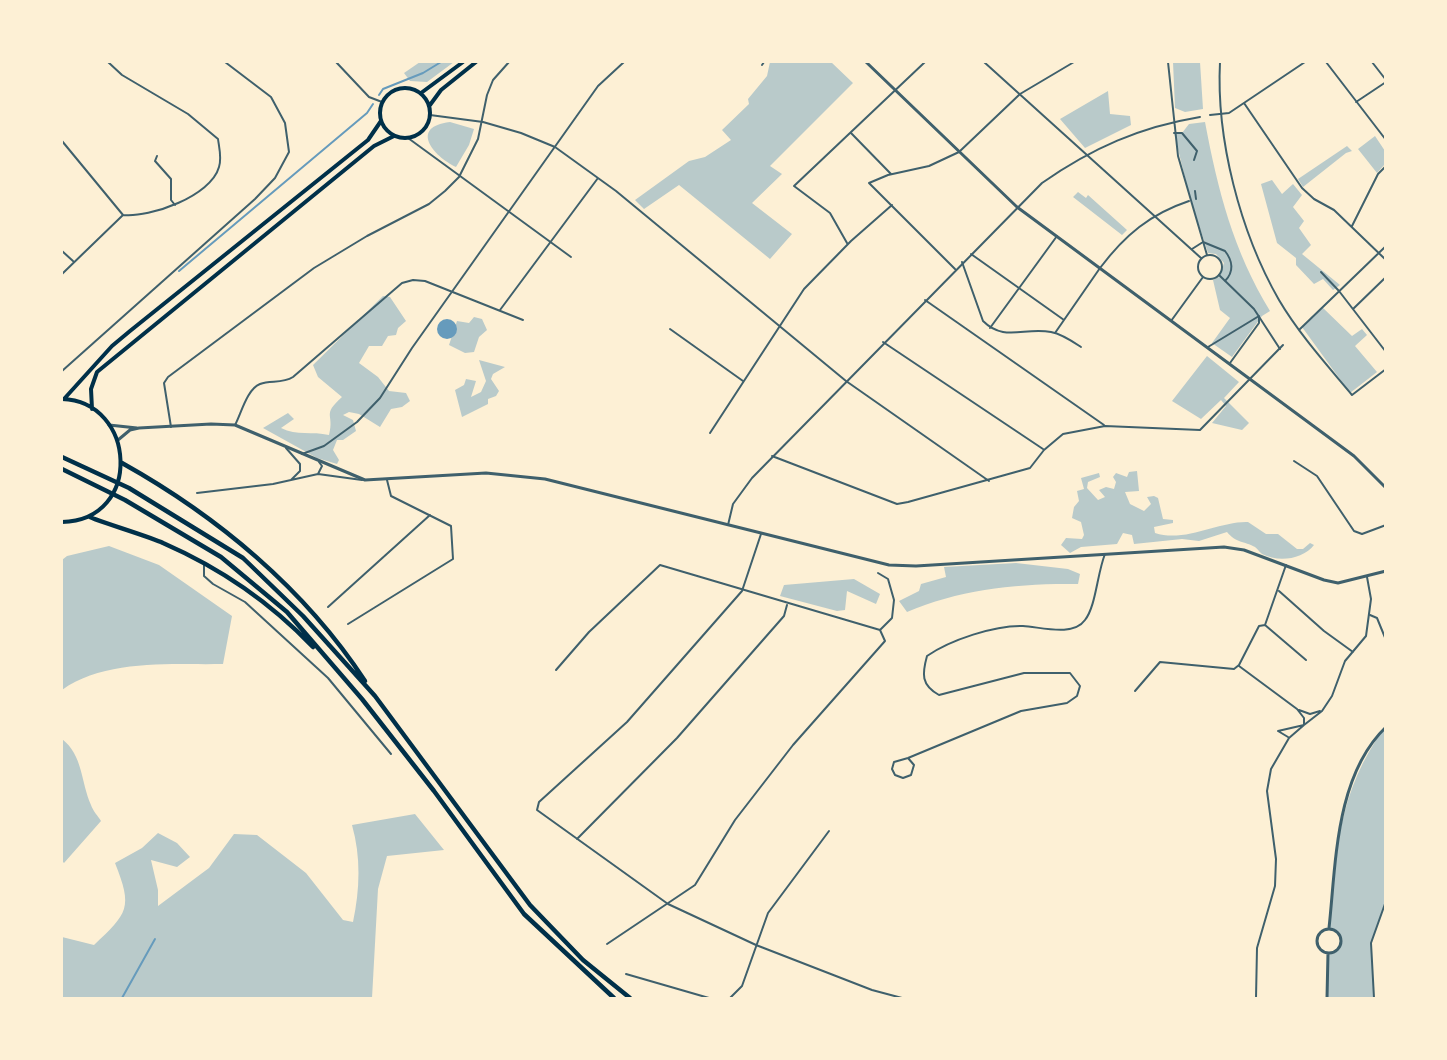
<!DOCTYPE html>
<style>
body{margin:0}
#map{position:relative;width:1447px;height:1060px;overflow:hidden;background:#fdf0d5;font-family:Literata,serif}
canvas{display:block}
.frame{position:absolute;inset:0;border:63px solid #fdf0d5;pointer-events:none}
</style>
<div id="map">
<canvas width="1447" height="1060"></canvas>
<div class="frame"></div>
</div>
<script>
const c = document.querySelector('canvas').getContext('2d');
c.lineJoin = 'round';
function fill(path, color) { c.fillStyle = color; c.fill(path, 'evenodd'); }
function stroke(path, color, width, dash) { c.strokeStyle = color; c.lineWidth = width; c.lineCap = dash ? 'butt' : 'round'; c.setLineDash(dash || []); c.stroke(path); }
fill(new Path2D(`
 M420,62h34l-27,20 -17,-1 -6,-8z
 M770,62h61l22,21 -83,83 12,8 -30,29 40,31 -22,25 -91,-74 -35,24 -9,-9 54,-39 16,-4 26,-17 -9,-10 27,-26 -1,-5 19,-23z
 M1173,62h27l3,47 -18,3 -10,-4z
 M1108,91l2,23 20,2 1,9 -46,23 -25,-29z
 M450,122l24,7 -5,16 -13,22c-23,-11 -47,-40 -6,-45z
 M1205,122c13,69 28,128 65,189l-8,5 -30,41 -20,-14 18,-25 -10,-8 -7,-30 6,-3 5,-14 -8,-9 -8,-1 -18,-55 -16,-65h8l7,-9z
 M1375,136l10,15v13l-8,9 -19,-24z
 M1347,146l5,5 -6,2 -43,34 -5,-8z
 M1272,180l10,14 11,-10 9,11 -9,12 11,14 -5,7 12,17 -9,9 38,31 -7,5 -10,-11 -9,5 -18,-19v-7l-19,-15 -16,-59z
 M1078,192l8,6 2,-3 39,35 -5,5 -49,-38z
 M383,296l7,1 16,24 -8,7 -2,7 -8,1 -6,10h-13l-10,17 19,14 11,14 17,2 4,8 -8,6 -11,2 -11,18 -21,-13 -10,-2 -6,3 10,5 3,11 -13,9h-6l-4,10 6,10 -2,4 -20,-6 -54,-30 25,-15 6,6 -13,9c16,8 31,3 48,7 6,-22 -8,-19 13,-38l-24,-20 -5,-12z
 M1322,307l30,29 10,-7 5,6 -12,11 22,26 -27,21 -48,-66z
 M474,317l8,2 5,11 -8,7 -5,15 -9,1 -16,-8 8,-24 12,2z
 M1207,356l32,26 -15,16 25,25 -7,7 -30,-7 14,-17 -5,-6 -20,19 -29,-18z
 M479,360l26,7 -12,7 -2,5 8,12 -3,5 -8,3v5l-26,13 -7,-27 9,-5 2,-6 10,2 -5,16 10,-5 5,-11z
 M1137,471l2,20 -14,1 5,12 14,7 7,-7 -4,-7 7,-1 4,2 5,21 10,1v3l-19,4 1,6c30,10 64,-12 93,-11l18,12h12l19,15h6l7,-6 4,2c-11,14 -35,18 -52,9 -3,-2 -4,-5 -7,-7 -11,-6 -19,-4 -28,-15l-28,9 -17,-2 -48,5 -2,-9 -9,-2 -6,11 -36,3 -11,6 -9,-8 5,-7 16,1 2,-4 -3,-13 -9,-4 2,-11 5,-6 -2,-10 7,-2 -3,-11 18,-5 1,4 -12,5 -1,6 11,12 7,-3 -6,-7 7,-3 8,2 2,-7 -3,-5 3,-4 11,4 2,-5z
 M109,546l50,19 73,51 -9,48c-51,1 -118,-5 -161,26v-130l5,-4z
 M1016,563l52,6 12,5 -2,10c-58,-1 -118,5 -171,28l-8,-11 20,-10 2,-7 25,-7 -2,-10z
 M854,579l26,15 -4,10 -29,-13 -2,19 -8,1 -57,-15 4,-11z
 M1385,727l1,172 -15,44 3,55h-47l1,-45h5l8,-8 -2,-11 -10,-6c7,-77 9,-136 56,-201z
 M62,739c21,16 19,44 29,66 2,6 7,11 10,16l-37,42 -2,-2z
 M415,814l29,36 -57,6 -9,33 -6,109h-310v-61l32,8c34,-32 39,-37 21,-82l27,-15 16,-15 19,10 13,14 -13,10 -26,-7 7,30v16l51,-38 25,-34 23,1 49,38 37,47 10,2c7,-33 8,-65 -1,-97z`), '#b9caca');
fill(new Path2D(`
 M437 329a10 10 0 1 1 20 0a10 10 0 1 1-20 0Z`), '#669bbc');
stroke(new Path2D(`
 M379,95l4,-6 40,-16 18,-11
 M179,271l188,-158 6,-9
 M122,998l33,-59`), '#669bbc', 2);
stroke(new Path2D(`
 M1174,133h8l15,18 -3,9
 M959,152l61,-58
 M1195,191l1,8
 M1192,249l11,-7 22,9c8,10 9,21 0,30
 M962,262l21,59c21,21 41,6 68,11 11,2 21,9 30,15
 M1100,268c25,-33 50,-54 89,-67
 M1219,275l35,34 26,40
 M1208,347l51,-31
 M1230,363l29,-40v-7
 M1370,615l7,3 9,22`), '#3f606c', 2);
stroke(new Path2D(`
 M336,62l33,35 13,5
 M984,62l217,196
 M1168,62l10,94 29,99
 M1220,62c-4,77 20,170 59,238 20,34 48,65 73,95l34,-26
 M1326,62l60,78
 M1372,62l14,18
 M762,65l2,-3
 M1020,94l54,-32
 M1356,102l30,-20
 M1244,103l58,85 12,11 20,11 52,50
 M430,115l53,7 38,11 34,14 61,44 230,190 143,100
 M1210,115l19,-2 76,-51
 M851,133l40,41
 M408,138l163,119
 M62,141l61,74c27,3 88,-19 96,-48 3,-9 0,-20 -1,-28l-30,-25 -66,-39 -14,-13
 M157,156l-2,5 16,18v21l4,5
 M1352,226l26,-52 8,-8
 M847,243l-17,-30 -36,-27 131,-124
 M62,251l11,10
 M971,254l93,66
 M1198 267a12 12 0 1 1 24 0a12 12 0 1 1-24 0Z
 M955,269l-86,-86 19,-8 41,-9 30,-14
 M1321,272l18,19 47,61
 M62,274l61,-59
 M925,300l179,125
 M1353,309l33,-32
 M500,310l98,-132
 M1171,321l32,-44
 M990,328l67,-92
 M670,329l73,52
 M1300,329l86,-83
 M1055,333l45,-65
 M883,342l160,107
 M62,371l193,-172 20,-21 14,-26 -4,-29 -14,-26 -46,-35
 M235,425c6,-11 12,-36 25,-41 11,-4 22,0 33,-7l109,-94 11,-3 12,1 98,39
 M171,427l-7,-44 4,-6 146,-109 53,-32 62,-32 16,-13 14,-14 19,-38 9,-44 6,-15 16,-18
 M710,433l94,-144 47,-48 41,-36
 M286,448l14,16v7l-9,9
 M302,454l22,-8 33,-24 23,-24 32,-50 186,-262 26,-24
 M772,456l125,48 11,-2 122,-34 14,-18 19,-16 42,-8 95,4 83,-85
 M1294,461l23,15 37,55 8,3 24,-9
 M318,474l4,-8 -3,-4
 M197,493l76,-9 45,-10 44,6
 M728,525l5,-21 19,-26 290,-295c50,-35 98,-56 158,-66
 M761,534l-19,57 -115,131 -88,80 -2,8 131,94 88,41 116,45 30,8
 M204,565v11l9,8 32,18 83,76 63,76
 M878,573l10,6 6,21 -2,18 -12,12
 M1279,591l45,40 29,21
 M328,607l102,-92
 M348,624l105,-65 -2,-33 -60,-30 -4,-16
 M1265,625l41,35
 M1239,666l58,43 7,9v7
 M556,670l33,-38 71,-67 220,65
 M1135,691l25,-29 74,7 5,-4 20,-39 6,-1 21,-60
 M1299,710l11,4 10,-3
 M1278,731l26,-6 18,-14 10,-15 13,-35 21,-25 5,-37 -4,-22
 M1278,731l10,6
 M908,758l6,7 -3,10 -8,3 -8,-3 -3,-6 2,-7 14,-4 113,-47 46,-8 10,-7 3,-10 -10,-13h-46l-85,22c-18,-10 -17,-21 -12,-39 23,-16 68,-31 96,-30 18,1 50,11 62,-6 11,-14 12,-46 20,-66
 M577,839l100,-101 107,-122 3,-11
 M607,944l88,-59 40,-65 58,-75 92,-104 -5,-11
 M626,974l83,24
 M730,998l12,-12 26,-73 61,-82
 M1256,998l1,-50 18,-62 1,-27 -9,-68 4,-22 18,-31 15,-13
 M1374,998l-3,-55 15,-42`), '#3f606c', 2);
stroke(new Path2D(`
 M866,62l151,145 337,249 32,32
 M109,425l28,3
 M118,440l12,-10 9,-2 72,-4 24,1 130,55 121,-7 59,6 344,86 27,1 308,-19 20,3 80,30 14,3 48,-12
 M1329,928c7,-64 6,-152 57,-201
 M1317 941a12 12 0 1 1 24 0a12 12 0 1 1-24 0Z
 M1327,998l1,-45`), '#3f606c', 3);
stroke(new Path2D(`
 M380 113a25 25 0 1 1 50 0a25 25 0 1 1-50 0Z
 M421,93l42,-31
 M430,105l11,-15 35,-28
 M62,399c74,2 82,121 0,123
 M64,399l48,-53 18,-15 238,-191 13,-19
 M92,409l-1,-20 6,-17 277,-226 20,-10`), '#003049', 4);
stroke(new Path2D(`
 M62,457l67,31 114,70 60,58 72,80 155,209 53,55 47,38
 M122,463c95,53 183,126 243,218
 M62,469l63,31 96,57 66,55 75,87 72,92 90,123 90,84
 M90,517c4,3 61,20 73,26 55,24 108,60 150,104`), '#003049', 4.5);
</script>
